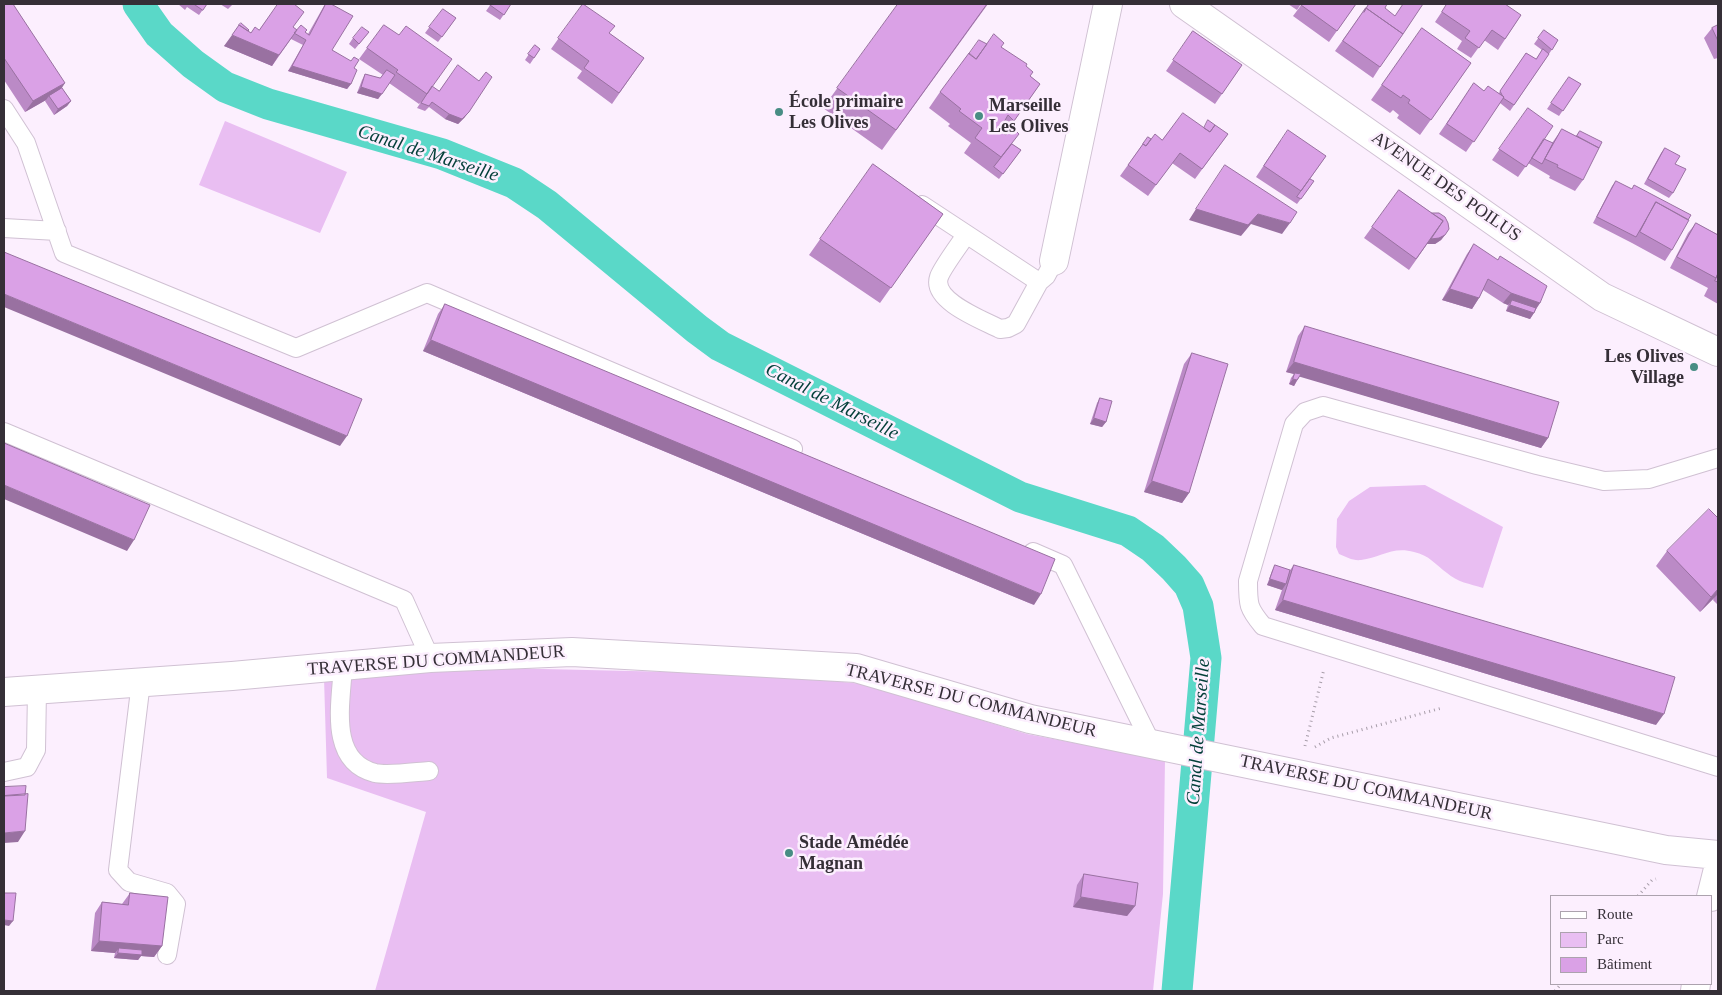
<!DOCTYPE html>
<meta charset="utf-8">
<style>
body{margin:0}
#map{position:relative;width:1722px;height:995px;overflow:hidden;background:#fceffe;font-family:"Times New Roman",serif}
canvas{display:block}
.frame{position:absolute;inset:0;border:5px solid #352f37;pointer-events:none}
.legend{position:absolute;left:1550px;top:895px;width:162px;height:90px;box-sizing:border-box;background:#fceffe;border:1px solid #aca2ae;margin:0;padding:6px 9px;list-style:none;font-size:15px;color:#352f37}
.legend li{display:flex;align-items:center;gap:10px;height:25px}
.legend b{width:25px;border:1px solid #aca2ae}
</style>
<div id="map">
<canvas width="1722" height="995"></canvas>
<div class="frame"></div>
<ul class="legend">
<li><b style="height:6px;background:#fff"></b>Route</li>
<li><b style="height:14px;background:#e9bef2"></b>Parc</li>
<li><b style="height:14px;background:#daa1e6"></b>Bâtiment</li>
</ul>
</div>
<script>
const c = document.querySelector('canvas').getContext('2d');
c.lineJoin = 'round';
function fill(path, color) { c.fillStyle = color; c.fill(path, 'evenodd'); }
function stroke(path, color, width, dash) { c.strokeStyle = color; c.lineWidth = width; c.lineCap = dash ? 'butt' : 'round'; c.setLineDash(dash || []); c.stroke(path); }
function label(font, color, halo, rows, align = 'center') {
  c.font = font + ' "Times New Roman",serif'; c.lineWidth = 5; c.setLineDash([]); c.textBaseline = 'middle'; c.strokeStyle = halo; c.fillStyle = color; for (const [text, x, y, turn = 0] of rows) {
    c.save(); c.translate(x, y); c.rotate((+turn || 0) * Math.PI / 180); c.textAlign = isNaN(turn) ? turn : align; if (halo) c.strokeText(text, 0, 0); c.fillText(text, 0, 0); c.restore();
  }
}
fill(new Path2D(`
 M225,121l122,51 -27,61 -121,-48z
 M1425,485l78,42 -20,61c-13,-4 -26,-6 -36,-15 -11,-8 -18,-18 -33,-21 -22,-6 -34,6 -53,8 -8,1 -15,-3 -22,-6l-3,-7 1,-28 12,-18 21,-14z
 M455,667l308,7 100,10 164,50 138,26 -2,134 -10,97h-778l51,-179 -99,-34 -3,-100z`), '#e9bef2');
stroke(new Path2D(`
 M138,4l21,30 34,30 32,23 43,17 174,50 72,29 33,22 150,124 23,17 300,151 108,34 25,17 21,20 15,17 9,21 8,52 -29,333`), '#5ad8c8', 31);
const lane = new Path2D(`
 M4,109l22,34 38,110 232,95 131,-55 366,156
 M922,205l117,77
 M4,228l53,3
 M966,235c-6,9 -24,33 -27,42 -8,24 44,43 61,52l8,-1 8,-4 23,-42 7,-6 8,-15
 M4,432l400,168 26,58
 M1718,458l-69,21 -45,2 -67,-16 -214,-59 -18,6 -11,12 -46,157c0,24 0,27 15,45l455,141
 M1033,552l30,13 89,180
 M343,666c-2,37 -15,95 32,107 13,3 40,-1 54,-2
 M141,682l-23,188 11,12 38,11 9,11 -9,51
 M4,772l23,-5 9,-17 1,-60`);
const street = new Path2D(`
 M1184,4l418,293 116,55
 M1054,261l54,-257
 M4,692l228,-16 198,-18 142,-6 284,16 174,51 636,131 52,5
 M1711,897l7,-28
 M1695,991l1,-7`);
stroke(lane, '#d0c1d3', 20);
stroke(street, '#d0c1d3', 30);
stroke(new Path2D(`
 M1305,746l19,-77
 M1315,747l16,-9 111,-30
 M1638,896l14,-16 4,-1
 M1555,991l6,-7`), '#a79da9', 3, [1, 4]);
stroke(lane, '#fff', 18);
stroke(street, '#fff', 28);
fill(new Path2D(`
 M4,4l67,97 -4,5 -13,9 -9,-14 1,-1 -21,12 -21,-32z
 M178,4h29l-8,11 -12,-8 -2,3z
 M220,4h13l-5,5z
 M325,4l7,46 22,18 -3,16 -4,5 -59,-18 15,-26 -12,-6 -19,27 -48,-20 24,-15 3,2 8,-3 34,-3 4,3 8,2 3,2z
 M491,4h20l-11,16 -14,-9z
 M583,4l26,29 35,25 -32,46 -35,-26 5,-7 -31,-22z
 M898,4h90l-106,146 -59,-42z
 M1288,4h13l-4,6z
 M1302,4h54l-27,38 -36,-26z
 M1366,4h21l-2,4 -5,59 -7,11 -38,-27 33,-46z
 M1447,4l74,11 -23,35 -14,-10 -13,18 -14,-9 5,-8 -27,-19z
 M443,9l13,9 -18,24 -13,-9z
 M384,25l48,61 33,31 -7,7 -13,-5 -16,-12 -4,4 -8,-3 4,-6 -2,2 -30,-21 -11,16 -21,-6 5,-13 3,-6 15,4 3,-3 -24,-16z
 M1718,25v33l-4,1 -10,-21 8,-10z
 M1422,28l49,35 -51,72 -23,-17 2,-3 -6,-5 -3,3 -19,-13z
 M1544,30l14,10 -9,14 -39,57 -10,-8 -34,49 -27,-18 35,-51 10,8 15,2 27,-40 10,6 6,-9 -8,-6z
 M1193,31l49,34 -27,39 -49,-33z
 M369,32l-14,17 -6,-5 4,-6z
 M535,45l5,4 -10,15 -5,-4z
 M1001,47l25,19 4,10 10,8 -35,50 7,10 9,6 -22,29 -35,-26 7,-10 -23,-17 2,-2 -21,-16 11,-16z
 M1569,77l12,7 -22,32 -12,-7z
 M1528,108l16,31 8,4 10,-14 14,7 4,-5 3,49 -8,11 -26,-13 1,-2 -22,-13 -10,14 -26,-17z
 M1203,128l25,6 -33,45 -23,-16 -24,33 -28,-20 28,-39 3,2 11,1z
 M1280,141l46,15 -28,40 16,-15 -17,23 -41,-27z
 M1665,148l10,16 -2,29 -4,5 -25,-14 17,-31z
 M873,164l70,50 -63,89 -71,-48z
 M1616,181l56,69 -7,11 -33,-18 -39,-20 19,-37z
 M1399,190l33,23 13,22 -4,5 -6,4h-8l-18,26 -45,-32z
 M1696,223l21,11 1,-2v72l-14,-8 4,-8 -38,-20 18,-35z
 M1474,244l66,59 -10,16 -24,-8 2,-6 -5,-2 -20,-13 -4,8 -7,11 -30,-9 25,-46z
 M445,304l589,301 -611,-254 15,-37z
 M1305,326l243,112 -7,10 -241,-72 -6,10 -5,-2 2,-6 3,-4 -8,-2 12,-36z
 M1192,353l-3,140 -7,10 -38,-11 40,-128z
 M1100,398l6,24 -4,5 -12,-3 7,-21z
 M1718,518v87l-5,-5 1,-2 -14,14 -44,-46 11,-15z
 M1275,565l15,5 4,-5 362,160 -381,-115 7,-20 -15,-5 5,-14z
 M1084,874l51,32 -8,10 -54,-9 4,-22z
 M130,893l32,53 -8,11 -13,-1 -3,4 -24,-2 1,-5 -24,-2 4,-38 7,-11 20,2z`), '#bb8ac6');
fill(new Path2D(`
 M232,35l47,20 -7,11 -48,-20z
 M292,66l59,18 -4,5 -59,-18z
 M65,83l-7,11 -9,2 -3,4 -21,12 8,-11z
 M361,87l21,7 -4,5 -21,-6z
 M71,101l-4,5 -13,9 4,-6z
 M469,112l-4,5 -7,7 -13,-5 4,-5z
 M1196,209l62,5 32,9 -8,11 -31,-10 -10,12 -52,-16z
 M1445,235l-4,5 -6,4h-8l-18,26 21,-31z
 M1450,289l29,9 -7,11 -30,-9z
 M1511,293l29,10 -7,10h1l-4,6 -24,-8 4,-6 2,-5 -4,5 -5,-2z
 M4,294l343,142 -7,10 -336,-139z
 M431,340l610,254 -7,11 -611,-254z
 M1294,362l254,76 -7,10 -247,-73 1,-2 -1,1 -8,-2z
 M1293,379l4,1 -3,6 -5,-2z
 M1094,418l12,4 -4,5 -12,-3z
 M1152,481l37,12 -7,10 -38,-11z
 M4,485l130,55 -7,11 -123,-52z
 M1270,579l16,5 -4,6 -15,-5z
 M1718,589v5l-18,18 11,-15z
 M1283,600l381,114 -8,11 -381,-115z
 M25,831l-7,11 -14,1v-10z
 M1081,897l54,9 -8,10 -54,-9z
 M4,920l9,1 -4,5 -5,-1z
 M99,941l63,5 -8,11 -13,-1 -3,4 -24,-2 4,-5 1,-5 -4,5 -24,-2z`), '#9971a1');
const building = new Path2D(`
 M4,4h9l52,79 -32,18 -29,-43z
 M194,4h13l-4,6z
 M278,4h16l10,8 -11,15 4,3 -18,25 -47,-20 7,-10 12,8 4,-6 4,3z
 M326,4h5l22,12 -21,34 19,11 3,-4 5,3 -5,8 3,2 -6,14 -59,-18 14,-26 -12,-7 7,-8 6,5 -2,2 4,3z
 M491,4h20l-7,11 -14,-10z
 M583,4l32,22 -6,7 35,25 -25,35 -35,-25 5,-7 -31,-23z
 M898,4h89l-91,126 -59,-42z
 M1302,4h54l-19,27 -36,-26z
 M1369,4h18l-2,4 10,8 8,-12h20l-20,30 -37,-26 -2,4z
 M1447,4h58l16,11 -16,24 -13,-9 -13,18 -14,-10 5,-7 -28,-19z
 M1366,8l37,26 -23,33 -37,-26z
 M443,9l13,9 -14,19 -13,-10z
 M241,23l8,7 -1,1 -9,-6z
 M384,25l15,10 7,-9 46,33 -25,35 -31,-22 2,-2 -31,-22z
 M1718,25v16l-6,-13z
 M362,27l7,5 -10,12 -6,-6z
 M1422,28l49,35 -40,57 -23,-17 2,-3 -7,-5 -2,3 -19,-13z
 M1544,30l14,10 -6,10 -14,-12z
 M1193,31l49,34 -20,29 -49,-34z
 M994,34l10,9 -3,4 26,17 -1,2 7,6 -3,4 10,8 -26,37 -6,-6 -4,7 3,2 -5,8 4,3 6,-8 7,7 -18,23 -26,-19 7,-10 -23,-17 2,-2 -21,-17 29,-39 7,6z
 M979,40l8,4 -11,15 -7,-5z
 M535,45l5,4 -6,9 -6,-4z
 M1543,49l6,5 -35,51 -11,-7 1,-1 -2,-2 -2,-4 26,-38 10,6z
 M458,65l21,16 7,-9 6,5 -23,35 -7,7 -13,-5 -17,-12 -3,4 -8,-3 11,-17 7,5z
 M387,70l8,5 -13,19 -21,-7 4,-13 15,4z
 M1569,77l12,7 -18,27 -12,-8z
 M1474,83l10,8 4,-5 16,11 -30,45 -27,-18z
 M62,88l9,13 -13,8 -9,-13z
 M1528,108l25,18 -27,41 -27,-18z
 M1183,113l27,19 5,-7 13,9 -26,35 -22,-16 -24,32 -28,-20 15,-21 3,2 9,-12 7,6z
 M1208,120l7,5 -5,7 -6,-4z
 M1004,128l3,3 -2,3 -3,-2z
 M1562,129l37,19 -16,32 -26,-13 1,-2 -13,-6z
 M1288,130l38,26 -25,35 -37,-25z
 M1580,131l22,11 -3,6 -22,-12z
 M1148,137l3,2 -5,7 -3,-2z
 M1544,139l9,4 -11,21 -10,-6z
 M1012,144l9,6 -18,24 -9,-7z
 M1665,148l15,8 -5,8 11,5 -13,24 -25,-14z
 M873,164l70,50 -52,74 -71,-49z
 M1225,165l72,47 -7,11 -32,-9 -10,11 -52,-16z
 M1310,179l4,2 -13,18 -4,-2z
 M1616,181l16,8 2,-4 57,30 -3,5 -32,-18 -20,35 -39,-20z
 M1399,190l44,31 -27,38 -44,-32z
 M1656,202l33,18 -17,30 -32,-18z
 M1432,213h7l6,4 3,6 1,6 -4,6 -6,3 -8,1 12,-18z
 M1696,223l22,12v38l-2,5 -39,-21z
 M1474,244l24,16 2,-4 47,30 -7,17 -29,-10 -23,-14 -9,19 -29,-9z
 M4,252l358,147 -15,37 -343,-142z
 M1718,274v8l-3,-1z
 M1512,300l24,8 -2,5 -24,-8z
 M445,304l610,255 -14,35 -610,-254z
 M1305,326l254,76 -11,36 -254,-76z
 M1192,353l36,11 -39,129 -37,-12z
 M1295,373l6,1 -4,6 -4,-1z
 M1100,398l12,3 -6,21 -12,-4z
 M4,443l146,62 -16,35 -130,-55z
 M1709,509l9,9v71l-7,8 -44,-46z
 M1275,565l15,5 -4,14 -16,-5z
 M1294,565l381,112 -11,37 -381,-114z
 M26,786l-1,9 -21,1v-9z
 M28,794l-3,37 -21,2v-37z
 M1084,874l54,9 -3,23 -54,-9z
 M4,893h12l-3,28 -9,-1z
 M130,893l38,4 -6,49 -63,-5 3,-39 26,3z
 M119,948l23,2v5l-24,-2z`);
fill(building, '#daa1e6');
stroke(building, '#9971a1', 1);
for (const [x, y, r, color] of [
 [779,112,5,"#488d84"],
 [979,116,5,"#488d84"],
 [1694,367,5,"#488d84"],
 [789,853,5,"#488d84"]
]) { const dot = new Path2D(); dot.arc(x, y, r, 0, 2 * Math.PI); c.fillStyle = color; c.fill(dot); stroke(dot, '#fceffe', 2); }
label('bold 18px', '#352f37', '#fceffe', [
 ["École primaire",789,102],
 ["Les Olives",789,123],
 ["Marseille",989,106],
 ["Les Olives",989,127],
 ["Les Olives",1684,357,"right"],
 ["Village",1684,378,"right"],
 ["Stade Amédée",799,843],
 ["Magnan",799,864]
], 'left');
label('18px', '#352f37', '#fceffe', [
 ["AVENUE DES POILUS",1446,187,35],
 ["TRAVERSE DU COMMANDEUR",436,661,-4],
 ["TRAVERSE DU COMMANDEUR",971,701,14],
 ["TRAVERSE DU COMMANDEUR",1366,788,12]
]);
label('italic 19px', '#033f39', '#fceffe', [
 ["Canal de Marseille",428,154,18],
 ["Canal de Marseille",832,402,27],
 ["Canal de Marseille",1199,732,-86]
]);
</script>
